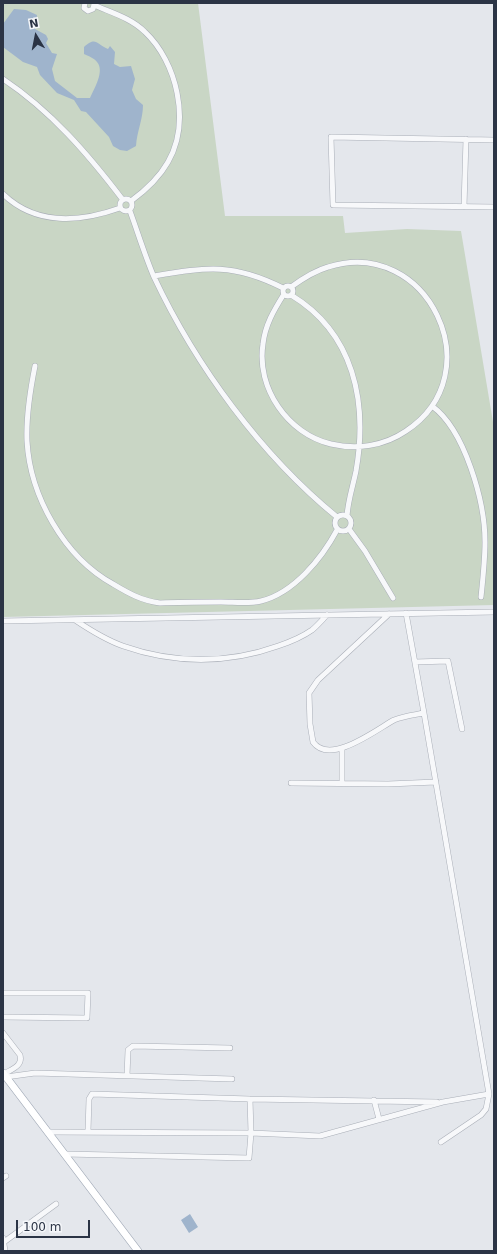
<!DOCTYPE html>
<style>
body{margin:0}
#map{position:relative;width:497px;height:1254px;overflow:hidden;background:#e4e7ec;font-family:"DejaVu Sans",sans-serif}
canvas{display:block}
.frame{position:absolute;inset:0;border:4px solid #2b3445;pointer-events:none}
.north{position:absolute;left:16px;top:16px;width:40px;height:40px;-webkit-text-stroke:3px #f4f6f9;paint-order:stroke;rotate:350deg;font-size:11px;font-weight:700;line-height:16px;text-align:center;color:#2b3445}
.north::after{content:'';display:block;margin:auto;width:14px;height:18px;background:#2b3445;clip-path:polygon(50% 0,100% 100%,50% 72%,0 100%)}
.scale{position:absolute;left:16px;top:1220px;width:74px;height:18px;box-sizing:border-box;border:2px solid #2b3445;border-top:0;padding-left:5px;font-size:12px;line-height:14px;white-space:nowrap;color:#2b3445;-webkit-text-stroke:3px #f4f6f9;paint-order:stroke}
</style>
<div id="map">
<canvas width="497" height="1254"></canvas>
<div class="frame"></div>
<div class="north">N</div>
<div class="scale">100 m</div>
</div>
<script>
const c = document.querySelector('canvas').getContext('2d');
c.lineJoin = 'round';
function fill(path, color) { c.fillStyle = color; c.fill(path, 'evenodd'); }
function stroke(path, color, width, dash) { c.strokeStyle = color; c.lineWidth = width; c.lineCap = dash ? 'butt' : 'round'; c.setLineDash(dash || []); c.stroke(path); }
fill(new Path2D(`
 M3,3h195l27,213h118l2,17 62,-4 54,2 33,197v177l-491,12z`), '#c9d6c5');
fill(new Path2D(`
 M14,9l12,1 11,5 -2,14 11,6 2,4 -2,4 6,10 5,1 -5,15 3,12 22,17h13c4,-9 15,-27 7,-36 -3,-4 -9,-6 -13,-8v-7c12,-11 12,-3 24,2l2,-3 5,6 -1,12 6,3 11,-1 4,13 -3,11 4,9 7,6c0,14 -6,26 -7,41l-9,5 -7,-1 -7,-4 -4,-9 -23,-25 -5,-1 -7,-11 -17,-7 -17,-18 -3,-8 -14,-5 -20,-15v-23z
 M190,1214l8,13 -9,6 -8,-13z`), '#9fb4cc');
const minor = new Path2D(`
 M85,3l-1,5 4,3 5,-2 1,-5
 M94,5c18,8 37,13 51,27 32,30 46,90 23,130 -9,16 -22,28 -37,39
 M3,79c48,32 85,75 120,121
 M494,140l-163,-3 2,68 161,2
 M3,194c33,32 78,28 117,14
 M120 205a6 6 0 1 1 12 0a6 6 0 1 1-12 0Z
 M464,207l2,-68
 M130,211c8,22 15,45 24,66 42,89 107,178 183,240
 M154,276c54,-9 79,-13 129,12
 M283 291a5 5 0 1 1 10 0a5 5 0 1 1-10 0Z
 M284,294c-10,16 -19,31 -21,50 -7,44 25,90 68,100 26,6 53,2 75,-13 88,-58 21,-196 -78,-164 -14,4 -26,12 -37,20
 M291,295c63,38 77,107 65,176 -3,15 -8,29 -9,45
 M35,366c-5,25 -9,50 -8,75 3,55 37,116 86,143 15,9 29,17 47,19 21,-1 41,-1 61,-1 13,0 28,2 40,-1 33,-8 61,-43 76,-71
 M432,406c33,24 53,96 53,136 0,18 -2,36 -4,55
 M335 523a8 8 0 1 1 16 0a8 8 0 1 1-16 0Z
 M349,529l16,22 28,47
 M406,613l18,100 65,381 -3,15 -5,6 -40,27
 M389,614l-71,66 -9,13 1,31 3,18c17,24 64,-13 81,-22 10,-4 20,-5 30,-7
 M75,620c15,10 31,20 48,26 51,18 105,18 155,0 12,-4 24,-9 34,-16 5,-4 10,-10 15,-15
 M3,621l491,-9
 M415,662l33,-1 14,68
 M342,748v36
 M291,783l97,1 48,-2
 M3,993h85l-1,25 -84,-1
 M3,1033l17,22c3,11 -8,14 -16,19
 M127,1076l1,-26 5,-4 97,2
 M6,1077l29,-4 197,6
 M250,1099l187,3
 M374,1100l5,19
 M48,1132l203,1 69,3 123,-34 46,-8
 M65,1154l184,4 2,-25 -1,-34 -158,-5 -3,5 -1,32
 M3,1178l3,-2
 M3,1238l2,13
 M4,1242l52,-38`);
const major = new Path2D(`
 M3,1073l135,178`);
stroke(minor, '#a9aeb7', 6);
stroke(major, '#a3abb8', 8);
stroke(minor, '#f7f8fa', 5);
stroke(major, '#fff', 7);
</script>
